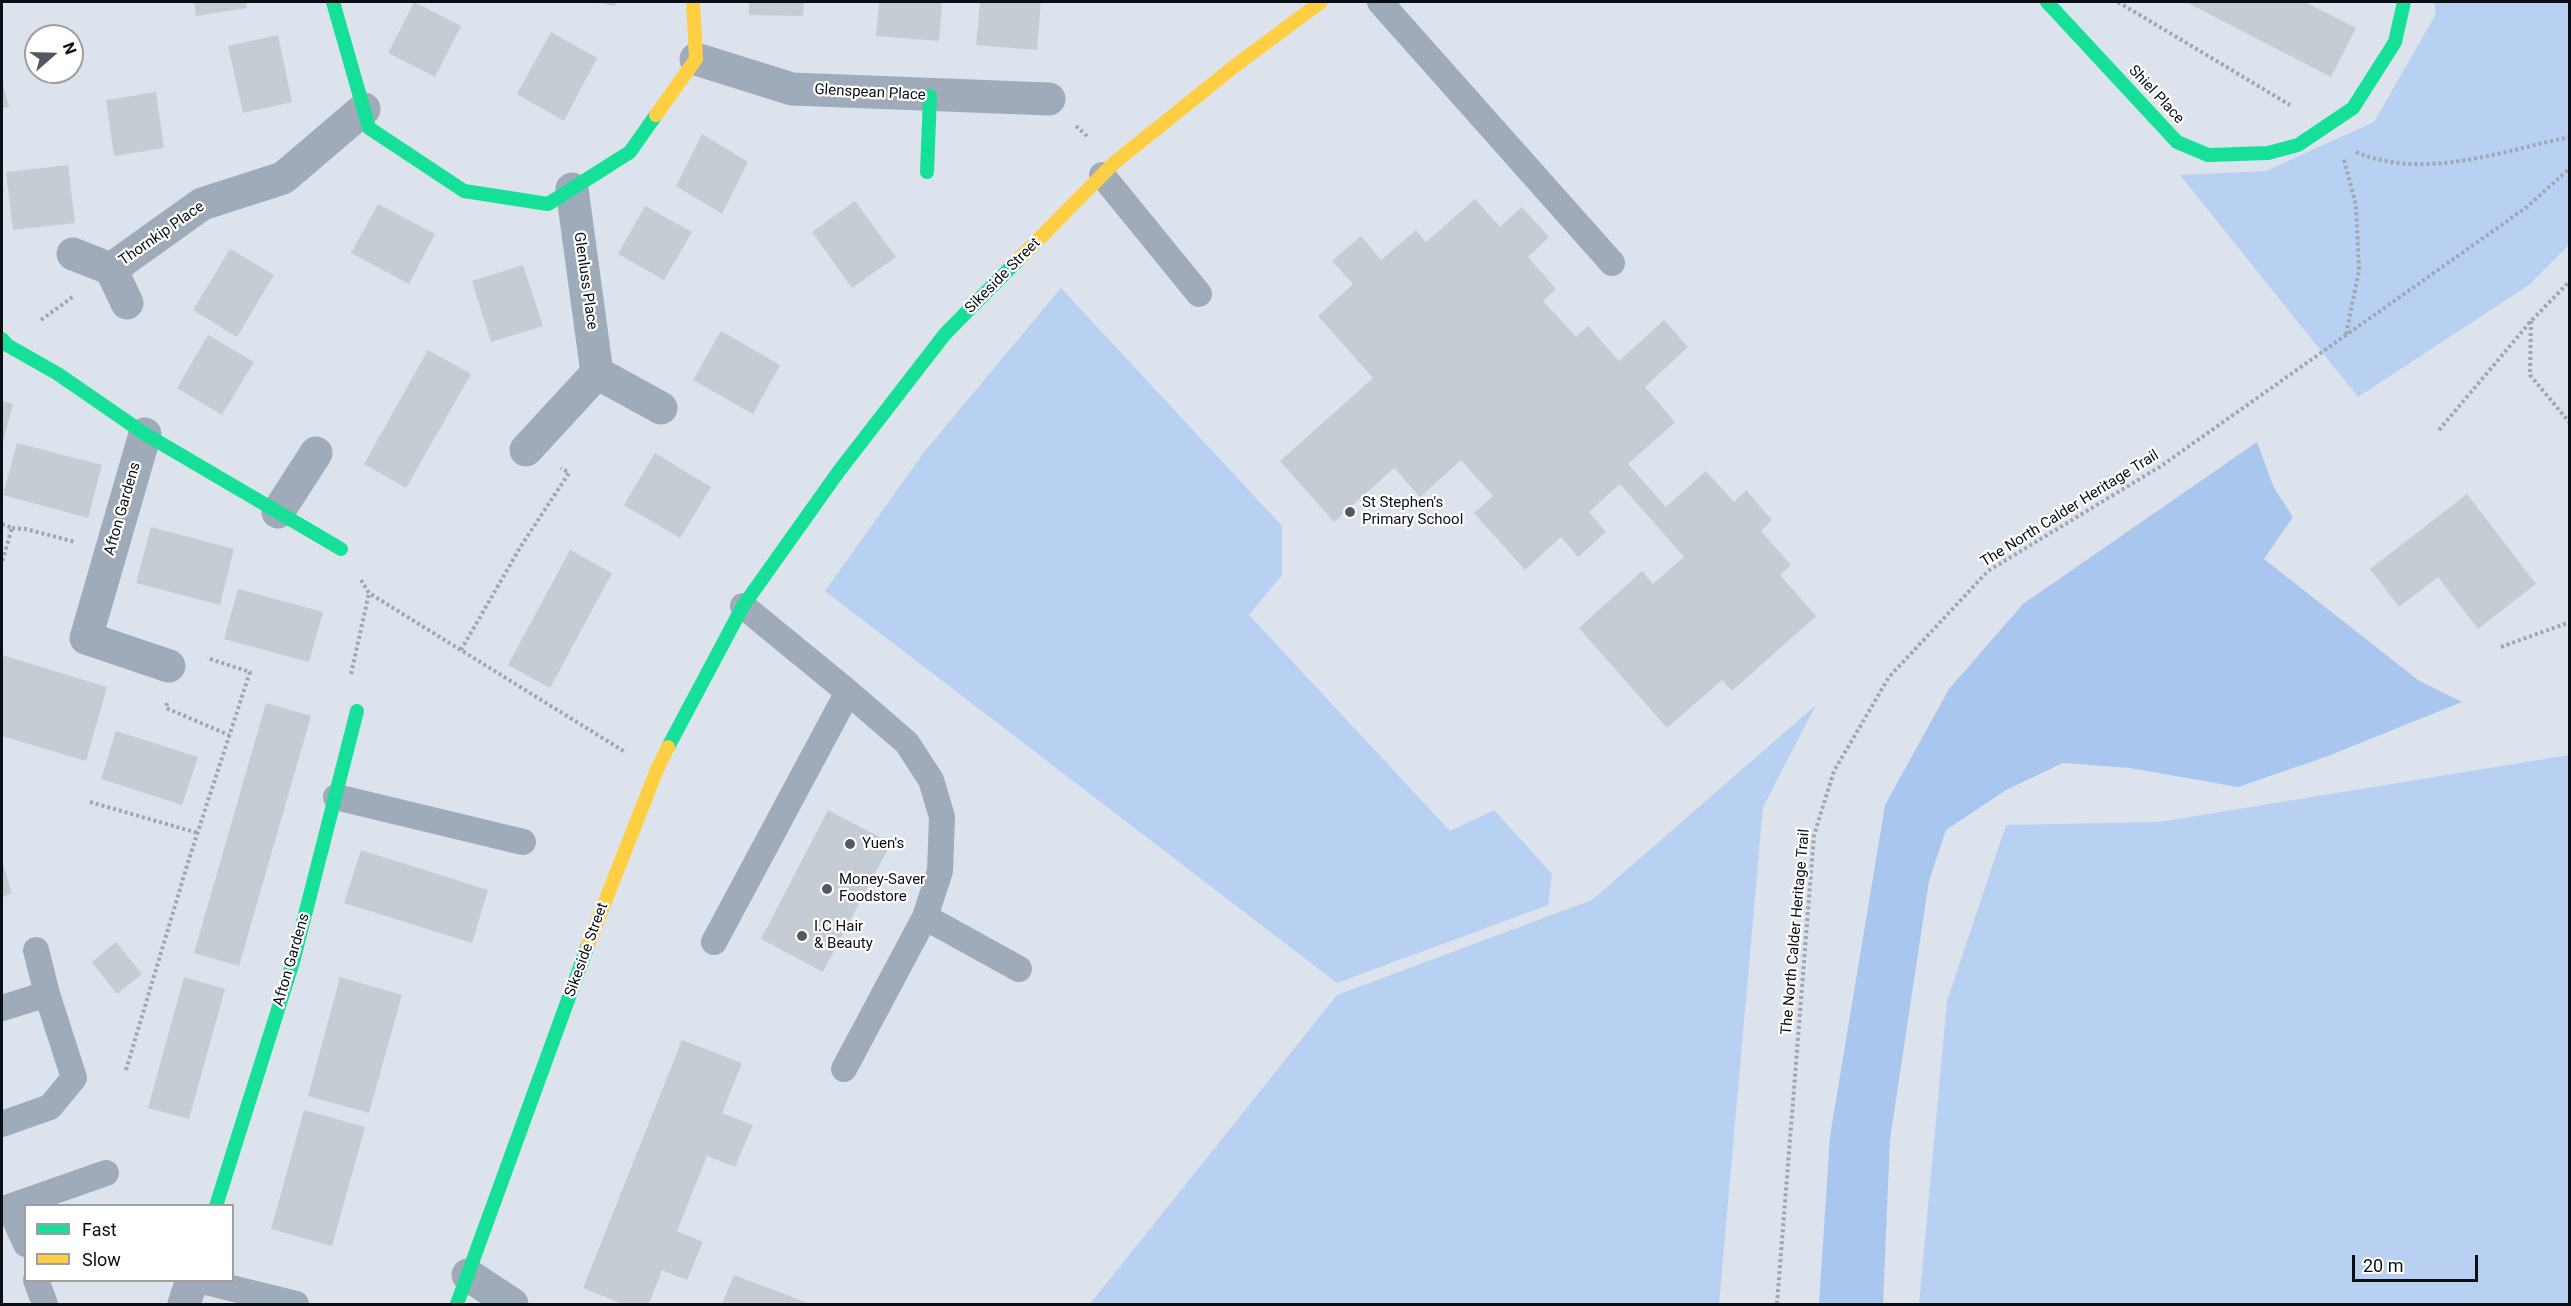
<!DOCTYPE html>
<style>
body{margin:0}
#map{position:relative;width:2571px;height:1306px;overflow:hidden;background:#dce3ed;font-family:Roboto,sans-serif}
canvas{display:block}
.frame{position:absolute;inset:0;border:3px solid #0a0f15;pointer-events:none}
.legend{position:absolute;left:24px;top:1204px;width:210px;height:78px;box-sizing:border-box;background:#fff;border:2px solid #9d9fa1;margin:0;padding:8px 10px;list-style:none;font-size:18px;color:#0a0f15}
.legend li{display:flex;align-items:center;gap:12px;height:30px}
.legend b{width:30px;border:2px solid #9d9fa1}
.north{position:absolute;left:24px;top:24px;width:60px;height:60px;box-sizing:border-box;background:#fff;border:2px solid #9d9fa1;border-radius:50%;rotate:70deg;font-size:16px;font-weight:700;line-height:24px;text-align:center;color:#0a0f15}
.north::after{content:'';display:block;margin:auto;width:21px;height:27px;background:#545961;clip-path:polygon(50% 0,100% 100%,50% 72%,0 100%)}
.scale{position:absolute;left:2352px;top:1255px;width:126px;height:27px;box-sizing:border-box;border:3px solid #0a0f15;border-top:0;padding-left:8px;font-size:18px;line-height:21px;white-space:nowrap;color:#0a0f15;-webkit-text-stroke:4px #fff;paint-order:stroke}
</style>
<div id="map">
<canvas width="2571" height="1306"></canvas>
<div class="frame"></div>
<ul class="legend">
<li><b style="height:8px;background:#16e098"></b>Fast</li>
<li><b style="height:8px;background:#ffcf43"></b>Slow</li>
</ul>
<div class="north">N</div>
<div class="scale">20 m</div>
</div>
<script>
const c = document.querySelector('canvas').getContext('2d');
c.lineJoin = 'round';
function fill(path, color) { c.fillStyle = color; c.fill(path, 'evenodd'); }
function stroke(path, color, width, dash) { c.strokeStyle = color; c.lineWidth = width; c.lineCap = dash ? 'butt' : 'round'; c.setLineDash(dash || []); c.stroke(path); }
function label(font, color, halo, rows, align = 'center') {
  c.font = font + ' Roboto,sans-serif'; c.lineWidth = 4.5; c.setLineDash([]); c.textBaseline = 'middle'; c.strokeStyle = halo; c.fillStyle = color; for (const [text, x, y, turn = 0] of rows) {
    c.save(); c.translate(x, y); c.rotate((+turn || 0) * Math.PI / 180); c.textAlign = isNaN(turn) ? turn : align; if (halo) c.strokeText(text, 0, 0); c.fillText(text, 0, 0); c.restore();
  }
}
fill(new Path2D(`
 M2434,2h135v243l-40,40 -171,112 -178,-222 86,-4 108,-49 62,-108z
 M1061,288l221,238v49l-33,40 201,216 44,-21 58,64 -4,31 -211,78 -512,-392 100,-140z
 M1816,705l-53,102 -44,497h-629l247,-309 255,-95z
 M2569,755v549h-650l28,-303 59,-176 153,-3z`), '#b8d0f1');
fill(new Path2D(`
 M2257,442l17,46 19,29 -29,42 154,121 44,22 -134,54 -90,31 -108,-19 -67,-5 -57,27 -60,40 -17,51 -39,258 -7,165h-64l11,-168 55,-331 64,-116 74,-85z`), '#a9c6ef');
fill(new Path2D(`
 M194,2h52l1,6 -51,8z
 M414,2l47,24 -26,51 -47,-24z
 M594,2h22l-1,4z
 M749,2h55l-1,14 -54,-1z
 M879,2h63l-3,39 -63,-5z
 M980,2h61l-4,48 -61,-5z
 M2186,2h119l51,26 -25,49z
 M551,32l46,26 -33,63 -47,-27z
 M278,35l14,67 -49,11 -15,-67z
 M2,80l7,27 -7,1z
 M156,92l8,56 -50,8 -8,-56z
 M702,134l46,28 -26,52 -46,-28z
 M68,165l7,58 -62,7 -7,-58z
 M1475,199l25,28 22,-20 27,30 -21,20 28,32 -13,12 33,36 12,-11 31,35 45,-41 24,27 -43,40 30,35 -47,42 38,43 40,-36 28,31 12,-12 26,30 -11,11 30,34 -11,10 36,41 -84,75 -10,-11 -55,48 -88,-100 63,-57 11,13 31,-27 -64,-73 -31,28 17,20 -28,25 -17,-20 -36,33 -51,-57 19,-17 -32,-36 -41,37 -26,-29 -60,54 -54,-61 93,-83 -55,-62 35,-32 -21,-23 29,-25 20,24 35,-30 10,12z
 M855,201l41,56 -44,31 -40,-56z
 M378,204l57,30 -26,50 -58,-31z
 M645,206l47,26 -28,48 -46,-26z
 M230,249l44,26 -37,62 -44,-27z
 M523,265l20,61 -52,16 -19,-61z
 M721,331l59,34 -27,49 -60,-34z
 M208,335l46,27 -32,53 -45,-27z
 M428,350l43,24 -65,114 -42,-24z
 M2,401l11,3 -11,42z
 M17,443l85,22 -14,53 -85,-23z
 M655,453l56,34 -31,51 -56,-33z
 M2467,494l69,90 -58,45 -40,-52 -39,30 -29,-38z
 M151,527l83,22 -14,56 -84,-22z
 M570,550l42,23 -62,115 -42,-23z
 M238,589l85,23 -14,50 -85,-23z
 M2,655l105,32 -21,74 -84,-25z
 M266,703l45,13 -72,250 -45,-13z
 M116,731l82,26 -16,48 -81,-26z
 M828,810l63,33 -68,129 -62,-33z
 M361,850l127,40 -16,53 -128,-40z
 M2,861l10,32 -10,4z
 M116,942l26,32 -25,20 -25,-32z
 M184,977l41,12 -36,130 -41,-11z
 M340,977l62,18 -33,118 -61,-17z
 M682,1040l60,23 -20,50 31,12 -18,42 -28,-11 -30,75 26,11 -16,38 -25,-10 -13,34h-26l-40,-16z
 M304,1110l61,17 -33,119 -61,-17z
 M734,1275l76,29h-88z`), '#c6ccd4');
stroke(new Path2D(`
 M2118,2l172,103
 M1076,126l12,11
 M2356,152c68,29 145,-1 214,-15
 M2344,160l12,45 3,65 -13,65
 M41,320l33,-24
 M2531,321l-1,54 40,48
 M2439,430l92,-109 39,-40
 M2,524l10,4 -10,34
 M12,528l14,1 49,13
 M361,580l8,13 256,159
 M2501,647l69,-25
 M461,650l60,-104 48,-73 -8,-5
 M351,674l18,-81
 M167,703l-1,5 63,27
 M90,802l108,31
 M126,1070l63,-211 61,-187 -43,-14
 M1777,1304l37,-469 20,-64 55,-94 99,-106 173,-105 366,-259 43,-39`), '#a0a7b2', 4, [3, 3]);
stroke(new Path2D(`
 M1380,2l232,261
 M1102,175l97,119
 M336,797l187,45
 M925,917l94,52
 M714,942l134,-250 -105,-86
 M2,1008l45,-14
 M844,1069l81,-152 15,-46 2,-54 -11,-37 -24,-37 -59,-51
 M2,1124l48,-17 24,-29 -27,-84 -11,-44
 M9,1207l97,-34
 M2,1210l7,-3 17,37
 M36,1280l9,24
 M198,1280l98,24`), '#a0abba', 26);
stroke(new Path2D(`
 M696,59l96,30 257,10
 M73,254l38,15 16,34
 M111,269l91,-65 81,-26 81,-69
 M597,373l64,35
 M145,434l-59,204 83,28
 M526,450l71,-77 -25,-184
 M278,512l38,-59
 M468,1275l44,29
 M184,1304l8,-24`), '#a0abba', 33);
stroke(new Path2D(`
 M333,2l36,126 95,63 84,13 82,-52 26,-37
 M2047,2l130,140 31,13 60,-2 30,-8 55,-37 42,-66 9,-40
 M927,172l3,-76
 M2,339l5,6 51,29 87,60 196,115
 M668,747l75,-141 96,-135 106,-137 73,-74
 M216,1206l77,-244 64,-251
 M457,1304l131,-359`), '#16e098', 14);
stroke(new Path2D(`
 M656,115l40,-56 -3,-57
 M1018,260l96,-97 122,-98 85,-63
 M588,945l68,-173 12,-25`), '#ffcf43', 14);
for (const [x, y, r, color] of [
 [1350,512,6,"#545961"],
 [850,844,6,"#545961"],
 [827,889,6,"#545961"],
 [802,936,6,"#545961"]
]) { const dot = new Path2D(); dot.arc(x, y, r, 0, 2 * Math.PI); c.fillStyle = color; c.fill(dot); stroke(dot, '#fff', 2); }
label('15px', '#0a0f15', '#fff', [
 ["Glenspean Place",870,93,3],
 ["Shiel Place",2156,95,47],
 ["Thornkip Place",162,234,-35],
 ["Sikeside Street",1003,276,-45],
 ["Glenluss Place",585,281,82],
 ["Afton Gardens",123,509,-74],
 ["The North Calder Heritage Trail",2070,509,-32],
 ["The North Calder Heritage Trail",1796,932,-85],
 ["Sikeside Street",587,950,-70],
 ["Afton Gardens",292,960,-74]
]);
label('15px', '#0a0f15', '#fff', [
 ["St Stephen's",1362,503],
 ["Primary School",1362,520],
 ["Yuen's",862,844],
 ["Money-Saver",839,880],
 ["Foodstore",839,897],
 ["I.C Hair",814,927],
 ["& Beauty",814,944]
], 'left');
</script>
